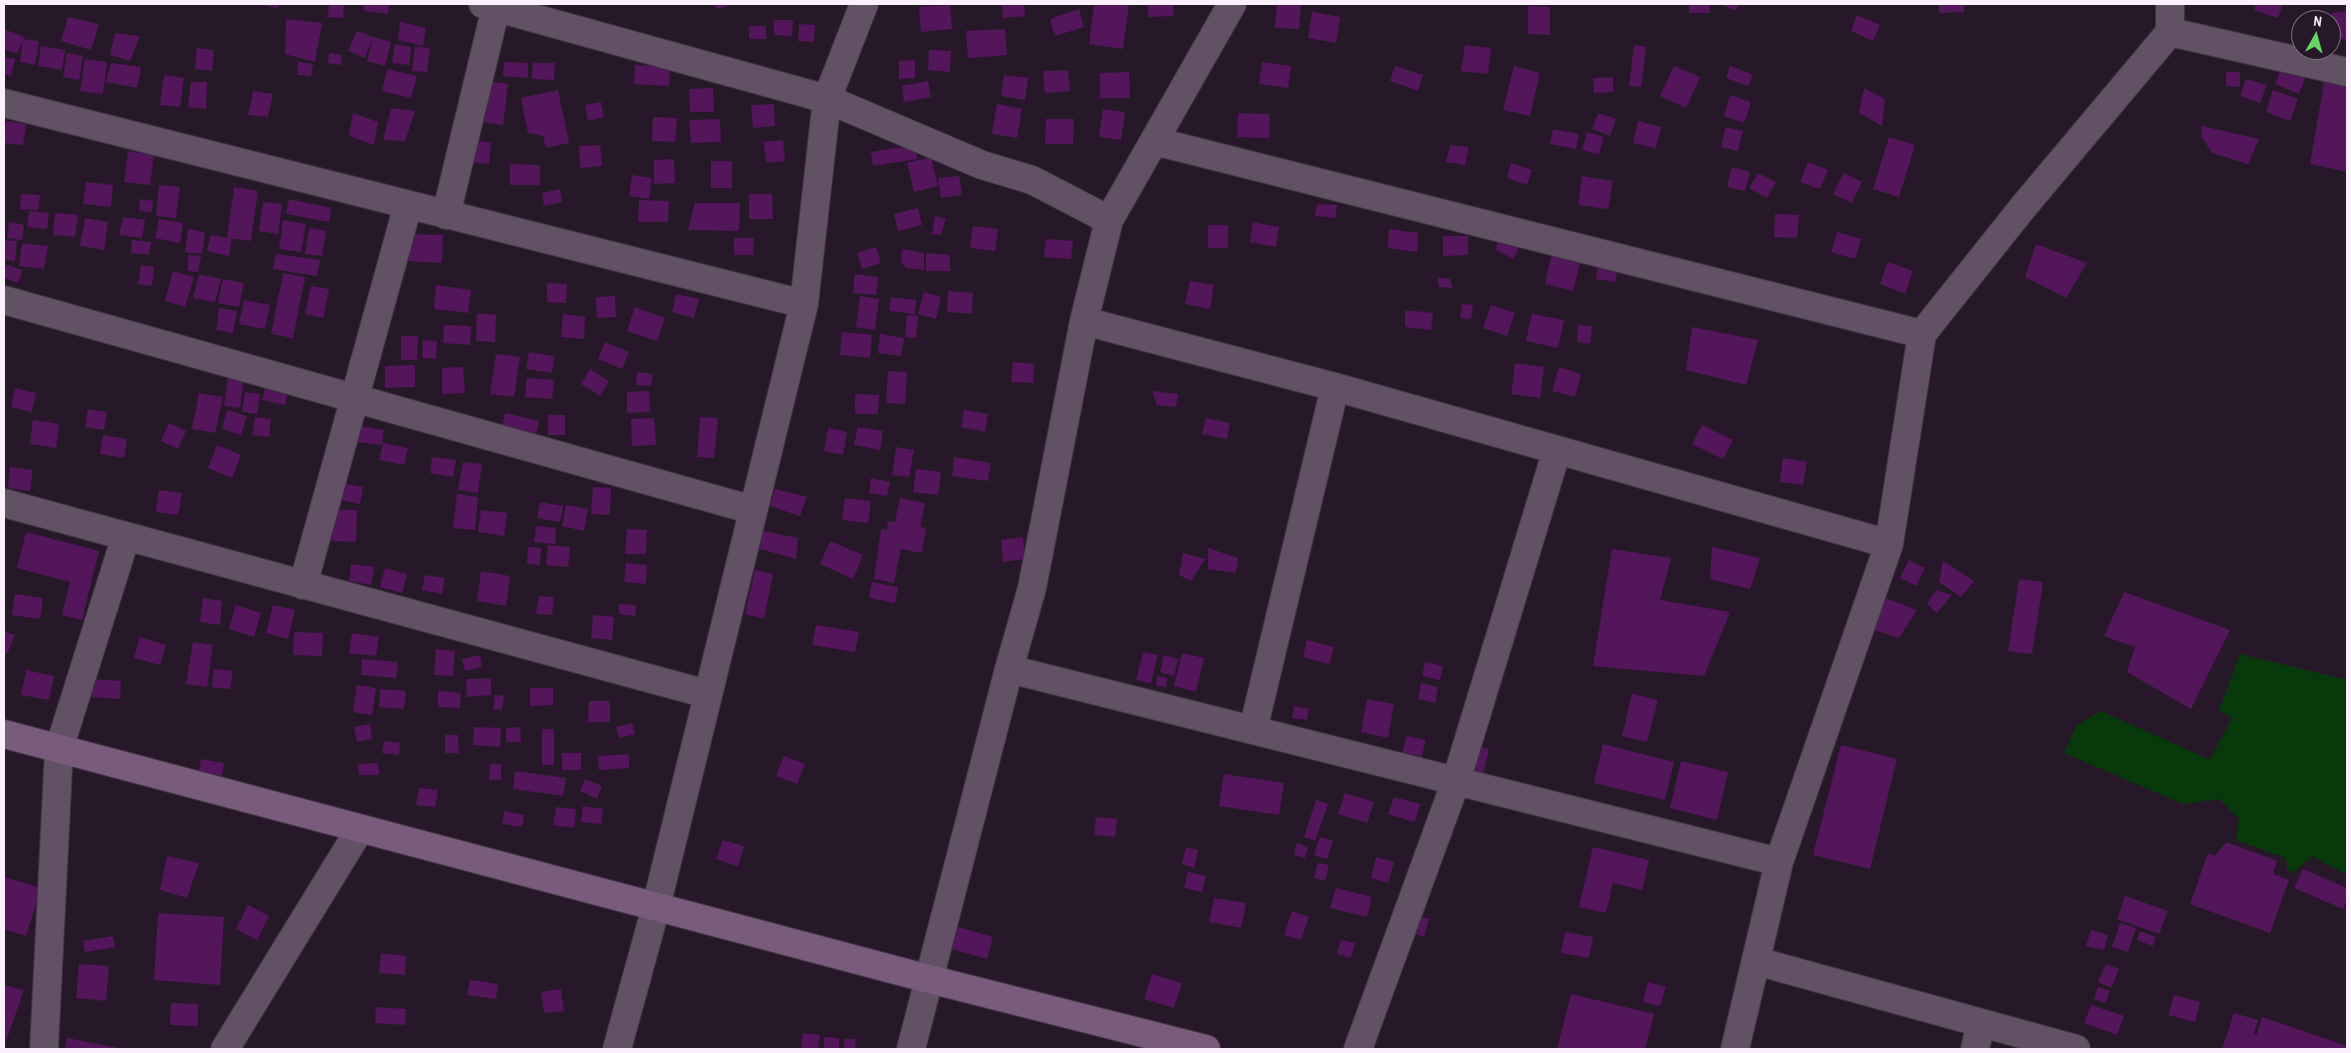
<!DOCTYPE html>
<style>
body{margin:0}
#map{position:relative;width:2351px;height:1053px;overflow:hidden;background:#271829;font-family:"Archivo Narrow",sans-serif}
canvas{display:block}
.frame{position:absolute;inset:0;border:5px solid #fbf1fd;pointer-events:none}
.north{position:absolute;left:2291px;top:10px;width:50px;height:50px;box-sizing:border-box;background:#271829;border:1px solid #7c6f7e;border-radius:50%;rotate:7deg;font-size:14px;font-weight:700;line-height:20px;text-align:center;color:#fbf1fd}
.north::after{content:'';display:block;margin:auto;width:18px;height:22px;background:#66d466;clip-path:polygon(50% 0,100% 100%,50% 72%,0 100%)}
</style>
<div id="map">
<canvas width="2351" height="1053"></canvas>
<div class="frame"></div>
<div class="north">N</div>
</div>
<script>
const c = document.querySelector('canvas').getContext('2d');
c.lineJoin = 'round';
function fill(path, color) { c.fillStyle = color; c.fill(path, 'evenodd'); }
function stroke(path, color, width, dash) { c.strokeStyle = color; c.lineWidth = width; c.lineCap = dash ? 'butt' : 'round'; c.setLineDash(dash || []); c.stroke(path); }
fill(new Path2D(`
 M2240,654l107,26v195l-35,-19 -18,16 -7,-2 -1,-12 -50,-18 3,-21 -20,-20 -36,5 -119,-51 13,-28 24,-14 109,49 22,-43 -13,-6z`), '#08390b');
fill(new Path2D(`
 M259,4h20l-1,4z
 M329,4h15l-1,14 -15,-1z
 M364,4h25l-1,10 -24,-3z
 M714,4h18l-15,5z
 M1002,4h22l1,12 -22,2z
 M1094,4h35l-6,45 -34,-5z
 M1148,4h25l1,12 -26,1z
 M1277,4h24l-2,25 -24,-1z
 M1689,4h20l1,9h-21z
 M1722,4h18l-5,7z
 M1939,4h26l-1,8 -25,1z
 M2256,4h27l-5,14 -24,-8z
 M950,5l2,24 -31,3 -2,-25z
 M1528,6l22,1v28l-22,-1z
 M1079,9l5,18 -29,9 -5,-17z
 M2347,11v29l-16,-4 1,-23z
 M1312,12l28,5 -4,26 -28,-5z
 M1857,15l23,10 -7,16 -22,-10z
 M68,17l31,7 -8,26 -30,-9z
 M286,19l36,4 -7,39 -30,-8z
 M774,20h19l-1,16 -18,-1z
 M400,22l26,6 -3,18 -25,-6z
 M799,24l16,1 -1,17 -16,-1z
 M749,26h17v13h-17z
 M4,29l20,8 -7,17 -13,-5z
 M1005,29l2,26 -39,3 -2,-27z
 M357,31l16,6 -8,21 -17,-7z
 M115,33l25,3 -10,25 -20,-6z
 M373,37l18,5 -6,24 -18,-5z
 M23,39l16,2 -4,24 -15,-3z
 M395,44l16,3 -2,18 -17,-2z
 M1465,45l26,3 -3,26 -27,-3z
 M1634,45l12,2 -5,40 -12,-1z
 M41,46l24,4 -3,20 -24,-4z
 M415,46l15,2 -3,24 -15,-1z
 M197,48l17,2 -2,21 -17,-2z
 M929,50l22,1 -1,21 -22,-2z
 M67,53l16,3 -4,24 -16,-3z
 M329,53l13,2 -1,10 -13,-2z
 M4,57l11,2 -4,17 -7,-2z
 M85,59l22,3 -4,32 -23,-3z
 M915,60v18l-16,1v-18z
 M2285,61l23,10 -9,23 -24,-10z
 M298,62l15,2 -2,12 -14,-1z
 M504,62l24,1v15l-25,-2z
 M1262,62l29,4 -3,22 -29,-4z
 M111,63l30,4 -4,21 -31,-6z
 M533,63h22l-1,17 -22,-1z
 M635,65l35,2 -1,19 -35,-2z
 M1395,66l28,9 -5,16 -28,-10z
 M1514,66l26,7 -10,43 -27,-6z
 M1674,66l26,11 -14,31 -26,-12z
 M1730,66l23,9 -5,11 -22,-8z
 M387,69l30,7 -6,22 -29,-7z
 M1068,70l2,21 -25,2 -2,-22z
 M1129,72l1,26h-30v-25z
 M2226,72h14v15l-14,-1z
 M164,75l20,3 -4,29 -20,-2z
 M1004,75l24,3 -3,22 -24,-4z
 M2325,76l22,7v89l-37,-8z
 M1613,77v15l-19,1 -1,-15z
 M2246,79l21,6 -7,18 -20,-7z
 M487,81l21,3 -5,41 -22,-3z
 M928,81l3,16 -27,5 -2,-16z
 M191,82h16l-1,27 -18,-2z
 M713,88l1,24h-24l-1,-23z
 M1864,88l21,11 -3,27 -23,-13z
 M558,90l11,53 -23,5 -3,-12 -15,-3 -7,-35z
 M2273,90l25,9 -8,22 -24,-9z
 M253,91l20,3 -5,23 -20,-2z
 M1730,95l21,7 -7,21 -20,-7z
 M601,102l3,15 -16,4 -3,-16z
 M774,104l1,22 -22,2 -2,-23z
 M997,104l25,5 -5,29 -25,-4z
 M391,108l24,3 -10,30 -22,-1z
 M1103,109l22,3 -4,28 -22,-3z
 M353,113l25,9 -4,23 -25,-9z
 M1238,113l32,1 -1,24 -32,-1z
 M1598,113l18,6 -6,17 -18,-7z
 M653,117l24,1 -2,24 -23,-1z
 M720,119l1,23 -30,1 -2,-23z
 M1046,119h28l-1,25h-28z
 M6,121l20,3 -3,21 -19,-2z
 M1638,121l23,6 -5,21 -23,-5z
 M2202,126l57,13 -11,25 -36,-11 -11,-17z
 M1726,127l17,4 -5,20 -17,-4z
 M1553,129l26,5 -3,15 -26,-5z
 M1587,132l17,5 -5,17 -17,-4z
 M1889,137l26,8 -16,52 -26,-8z
 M474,140l17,3 -2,21 -17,-2z
 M783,140l2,21 -19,2 -2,-21z
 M600,145l2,21 -22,2 -1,-22z
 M915,145l2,14 -44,7 -2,-14z
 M1450,145l19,2 -4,18 -19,-3z
 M128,151l26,4 -4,30 -26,-3z
 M931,157l7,29 -24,6 -7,-29z
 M674,159l1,24 -21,1v-24z
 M711,161h21v27h-21z
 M1808,162l20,8 -8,19 -20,-7z
 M1511,163l21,7 -5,15 -20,-7z
 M510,164l30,1v20h-30z
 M1732,167l18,5 -5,19 -18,-4z
 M1758,173l18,9 -9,16 -18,-10z
 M1844,173l18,9 -10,21 -19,-9z
 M632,175l20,3 -3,21 -20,-3z
 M959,176l3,19 -21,3 -3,-20z
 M1582,176l31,5 -5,28 -30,-4z
 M86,182l27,3 -2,22 -28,-3z
 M159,185l21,2 -4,31 -20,-2z
 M234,187l24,4 -7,50 -24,-3z
 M560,189l2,13 -18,4 -2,-13z
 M21,194l19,1 -2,15 -18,-1z
 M749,194h23l1,25h-24z
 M140,199l13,2 -1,11 -13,-1z
 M289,199l42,9 -2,14 -43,-8z
 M639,200l30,1 -1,21h-30z
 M263,202l19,2 -4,30 -19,-3z
 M695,203h45l-1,28 -51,-1z
 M1317,204l20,1 -2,13 -20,-2z
 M918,208l4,17 -24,6 -4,-17z
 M29,211l20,2 -2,16 -20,-2z
 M55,213l23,2 -3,22 -22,-2z
 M1775,214l24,1 -2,23 -23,-1z
 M935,216l11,3 -5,16 -9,-1z
 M123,217l22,3 -3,18 -23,-3z
 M85,218l23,4 -4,28 -24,-4z
 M159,219l24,4 -3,20 -25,-5z
 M283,220l23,4 -5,28 -22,-3z
 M9,222l15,3 -2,15 -15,-2z
 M1253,222l26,5 -3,20 -26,-5z
 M1208,225h20v23h-20z
 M973,226l25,3 -3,22 -25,-3z
 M309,228l17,3 -4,25 -17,-2z
 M188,229l17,3 -3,22 -17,-2z
 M1389,229l29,4 -1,19 -29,-4z
 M1504,231l18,10 -9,18 -18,-10z
 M1837,232l24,7 -6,20 -24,-7z
 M407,234l36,1 -1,28 -37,-2z
 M211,235l21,4 -3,17 -22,-5z
 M1443,236h25v19l-25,1z
 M734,238h20l-1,17h-19z
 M1046,239l27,2 -2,18 -27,-2z
 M4,240l13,1 -2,20 -11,-1z
 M132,240l19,2 -2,13 -18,-2z
 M22,243l26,3 -4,23 -25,-3z
 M2036,244l51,19 -21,35 -41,-21z
 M876,247l5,16 -19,6 -5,-16z
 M902,249l22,4v17l-17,-2 -6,-6z
 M926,253l24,2v16h-24z
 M1552,253l29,7 -8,31 -28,-7z
 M276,254l44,6 -3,16 -44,-7z
 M188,255l13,1 -3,16 -10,-1z
 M1599,260l20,3 -4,19 -19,-3z
 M1888,262l25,9 -8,23 -25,-10z
 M4,264l19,6 -5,13 -14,-5z
 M141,265l13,2 -2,19 -14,-2z
 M173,271l21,6 -9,30 -20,-6z
 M283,273l22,4 -12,61 -22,-4z
 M199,274l22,5 -6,23 -22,-4z
 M855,274l23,3 -2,18 -23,-2z
 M1437,277l13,2 3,9 -14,-1z
 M223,279l21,4 -5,24 -21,-4z
 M1190,281l24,4 -4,24 -25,-5z
 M547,283l20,1 -1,19 -19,-1z
 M436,285l35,5 -3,23 -34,-4z
 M311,286l18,3 -6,29 -18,-4z
 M948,291l25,2 -1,21 -25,-2z
 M924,292l17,5 -5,22 -18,-5z
 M676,294l23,5 -5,19 -22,-6z
 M615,296l1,21 -19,1 -1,-21z
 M860,296l19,3 -4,31 -19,-3z
 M891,297l25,3 -1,14 -26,-3z
 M244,300l26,5 -5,24 -26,-5z
 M1462,304l11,1 -2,14 -11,-1z
 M1491,305l24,8 -8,23 -24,-8z
 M635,307l30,11 -8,23 -30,-10z
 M219,308l18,3 -4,22 -17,-3z
 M1405,310l28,3 -2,17 -26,-3z
 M477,313l19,2 -1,27 -19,-1z
 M563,314l22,3 -1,22 -23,-2z
 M1532,314l32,6 -6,28 -32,-7z
 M907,315l11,1 -2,22 -11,-1z
 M444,325l27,1 -1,19 -27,-2z
 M1578,325l14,1 -2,18 -13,-2z
 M1692,327l66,13 -12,45 -60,-15z
 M842,332l30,3 -2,23 -30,-3z
 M880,334l24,4 -3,18 -23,-3z
 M401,336h17l-1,24h-16z
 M423,340l14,1 -1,18 -14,-1z
 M605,342l24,10 -7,17 -24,-10z
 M529,352l25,4 -2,17 -26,-4z
 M496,354l24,3 -6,40 -24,-3z
 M1013,362l21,2 -1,19 -22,-1z
 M1515,363l29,4 -4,31 -29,-4z
 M415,365v22l-30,1v-22z
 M463,367l2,26 -23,1v-26z
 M1559,367l22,7 -6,23 -23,-6z
 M590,369l19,12 -9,15 -19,-12z
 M888,371l19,1 -2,32 -19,-1z
 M637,372l16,2 -2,12 -15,-1z
 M228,377l16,1 -4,30 -16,-2z
 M527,378l27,2 -2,19 -27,-2z
 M266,384l22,4 -3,17 -23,-5z
 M15,388l21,5 -4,19 -21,-5z
 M649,391l1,21 -23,1v-21z
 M1152,391l26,3 -2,13 -19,-2z
 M245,392l15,2 -3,20 -15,-2z
 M199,393l24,4 -8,36 -23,-4z
 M855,394l24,1 -1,19h-23z
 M88,409l19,3 -3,18 -19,-3z
 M227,410l20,6 -6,19 -19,-6z
 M964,410l24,4 -3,18 -24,-5z
 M505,413l34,8 -4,18 -34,-7z
 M548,415h17v20h-17z
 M255,417l16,2 -2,18 -17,-2z
 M700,417l18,1 -4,40 -17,-1z
 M654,418l2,27 -24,1 -1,-27z
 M1206,418l24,5 -3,16 -25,-5z
 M33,420l26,4 -3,24 -26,-4z
 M169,423l17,8 -8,18 -17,-8z
 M353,425l31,5 -2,15 -31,-4z
 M1702,425l31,15 -10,19 -31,-15z
 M858,427l25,4 -3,19 -26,-5z
 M828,428l19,4 -4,23 -19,-4z
 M103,435l24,4 -3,19 -24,-4z
 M383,443l25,5 -4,17 -25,-5z
 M217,445l24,10 -9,23 -24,-10z
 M896,447l18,3 -5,27 -17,-2z
 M432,457l24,3 -3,17 -23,-4z
 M954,457l37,6 -3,18 -36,-5z
 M1783,458l24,4 -4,23 -23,-3z
 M463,462l19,2 -4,29 -20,-3z
 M10,467l23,3 -3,21 -22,-3z
 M916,469l25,3 -3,23 -25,-3z
 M871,478l19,4 -3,14 -18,-3z
 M345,484l18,3 -3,17 -19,-4z
 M593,487l18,1 -1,27 -19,-1z
 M775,489l32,8 -7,19 -30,-10z
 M159,490l23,3 -4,22 -22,-3z
 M457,494l21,3 -3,33 -22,-2z
 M845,498l26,3 -3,22 -26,-3z
 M900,498l25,5 -5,24 6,1 -4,25 -21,-4 -7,34 -20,-4 7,-50 6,1 1,-9 7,1z
 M540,502l23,4 -3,16 -23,-4z
 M566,505l22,4 -4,22 -22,-5z
 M333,510h24l-1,32 -24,-1z
 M481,510l26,3 -3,23 -26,-4z
 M536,526l20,2 -1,16 -21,-2z
 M627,529l20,1 -1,24h-21z
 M763,531l35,7 -2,21 -36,-10z
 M26,532l73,19 -17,69 -20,-5 8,-33 -53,-14z
 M1023,537l2,22 -22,3 -2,-22z
 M830,541l33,14 -10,24 -33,-15z
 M548,545l22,2 -2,20 -22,-2z
 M528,547l13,1 -1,17 -13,-1z
 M1712,547l48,11 -10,31 -40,-10z
 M1208,548l30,10 -2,15 -28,-4z
 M1612,549l59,9 -11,42 70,12 -26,64 -111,-10z
 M1183,553l22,6 -14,22 -12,-6z
 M1909,560l16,8 -9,18 -16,-8z
 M1943,561l31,20 -13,16 -22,-15z
 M626,563l21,2 -1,19 -22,-2z
 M351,564l23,3 -3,18 -22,-4z
 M385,568l22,6 -5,19 -22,-6z
 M755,570l18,4 -9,45 -19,-5z
 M481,571l29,5 -4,30 -29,-5z
 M425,575l20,3 -3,16 -20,-4z
 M2019,579l24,3 -11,72 -24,-3z
 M872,582l26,5 -3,16 -26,-5z
 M1936,590l16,5 -15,18 -10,-9z
 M2124,592l106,38 -39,79 -64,-37 8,-25 -31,-11z
 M15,594l28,4 -3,21 -28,-4z
 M539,596l15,1 -2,18 -16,-1z
 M1883,597l34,13 -18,28 -24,-8z
 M203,598l19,3 -2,24 -20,-3z
 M619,604l17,1 -1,11 -16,-2z
 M236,605l25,8 -7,24 -25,-8z
 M273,605l22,5 -7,29 -22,-6z
 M593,615l21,2 -2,23 -21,-2z
 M816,625l43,7 -4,20 -43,-7z
 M4,631l11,4 -8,19 -3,-2z
 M294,632l29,1 -1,23 -29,-1z
 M352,633l27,4 -3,19 -27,-3z
 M140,637l26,8 -6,20 -26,-7z
 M1307,640l27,7 -5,17 -26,-7z
 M193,642l20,3 -6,42 -21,-3z
 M436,649l19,2 -2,25 -19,-1z
 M1143,652l15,3 -7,28 -15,-3z
 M1182,653l22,5 -8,34 -22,-6z
 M480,655l2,12 -17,4 -3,-12z
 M1164,655l14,4 -4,17 -14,-4z
 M362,659l36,3 -2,16 -35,-3z
 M1425,662l18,4 -3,14 -18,-4z
 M214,669l19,2 -3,18 -18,-2z
 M26,670l28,6 -5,24 -28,-5z
 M1157,676l10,2 -1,9 -10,-1z
 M491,678v17l-24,2 -1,-18z
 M92,679l29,2 -1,18 -29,-2z
 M1421,683l17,4 -3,16 -17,-4z
 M357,685l19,3 -4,27 -19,-3z
 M530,688h23v17l-23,1z
 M380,689l26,2 -2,18 -25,-2z
 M438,691l23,2 -1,15 -22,-1z
 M1632,694l26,6 -11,42 -25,-6z
 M495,695l9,1 -2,14 -9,-1z
 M1367,699l27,5 -6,34 -27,-6z
 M589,701h21v21h-22z
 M1294,706l15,3 -2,11 -15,-2z
 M632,723l3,11 -16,4 -3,-11z
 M370,724l2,15 -15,3 -3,-15z
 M474,727l27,1 -1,19 -27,-2z
 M520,727l1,15h-15v-14z
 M542,729h12v36h-12z
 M445,735h13l1,18h-14z
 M1407,736l19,4 -5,19 -19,-6z
 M384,741l16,2 -1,12 -17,-2z
 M1603,744l71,18 -9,38 -71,-17z
 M1471,745l18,4 -6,26 -18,-5z
 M1841,745l56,14 -27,110 -57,-14z
 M562,753h19v17h-19z
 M629,754v14l-30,2 -1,-14z
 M784,756l21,8 -8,20 -21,-8z
 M201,759l23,4 -3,18 -23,-3z
 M1681,761l47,11 -11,48 -47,-12z
 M378,763l1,12h-20l-1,-11z
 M490,764h11v16h-12z
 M515,771l51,7 -3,18 -50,-7z
 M1224,774l60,9 -5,32 -60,-9z
 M585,779l17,7 -5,13 -17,-8z
 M419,788l19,2 -3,17 -19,-2z
 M1345,793l29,9 -7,21 -29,-9z
 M1394,797l26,7 -5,18 -27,-8z
 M1316,800l12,4 -13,37 -11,-4z
 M583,806l20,3 -2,15 -20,-2z
 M556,807l20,2 -2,19 -21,-3z
 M504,811l20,4 -2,12 -20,-3z
 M1096,817l21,2 -2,18 -21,-2z
 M1320,837l13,4 -6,18 -13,-4z
 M723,840l21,6 -6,21 -22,-8z
 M2226,842l51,19 -4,13 16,6 -19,53 -80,-29 18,-51 7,3z
 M1297,843l11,4 -3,11 -11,-3z
 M1186,847l12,3 -4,18 -12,-4z
 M1593,847l56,13 -7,30 -29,-7 -7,30 -27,-6z
 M167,856l32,7 -12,35 -27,-8z
 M1376,857l18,5 -6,21 -17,-5z
 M1318,863l11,2 -4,16 -11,-3z
 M2303,869l44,19v12l-4,9 -49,-21z
 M1188,872l18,4 -4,16 -18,-4z
 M4,877l37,11 -15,48 -22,-7z
 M1336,888l36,9 -5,20 -37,-9z
 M2125,896l43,15 -9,23 -42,-15z
 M1214,898l32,5 -5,25 -32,-6z
 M248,905l21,11 -12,24 -21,-11z
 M1292,911l17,6 -8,23 -17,-5z
 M158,913l66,4 -4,68 -66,-5z
 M1414,914l15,5 -5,18 -16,-6z
 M2120,923l16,5 -8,24 -16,-5z
 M958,927l35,10 -6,22 -35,-10z
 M2091,930l17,5 -4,15 -18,-4z
 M2140,931l16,6 -3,9 -16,-6z
 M1565,932l28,5 -4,21 -28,-5z
 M113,936l2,11 -30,5 -2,-11z
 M1341,940l14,3 -4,15 -14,-4z
 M381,953l25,3 -1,19 -26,-2z
 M79,964l30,2 -3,35 -30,-3z
 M2106,964l13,5 -8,19 -13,-6z
 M1152,974l30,9 -8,25 -30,-9z
 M470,980l28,4 -2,15 -29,-4z
 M1648,982l18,5 -6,19 -17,-4z
 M4,985l20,5 -19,54 -1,-1z
 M2098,987l12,4 -5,12 -11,-4z
 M561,989l3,22 -20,2 -3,-21z
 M1571,994l83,20 -9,35h-88z
 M2174,995l26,7 -5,20 -27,-7z
 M171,1003l27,1v22l-28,-1z
 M2091,1005l33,11 -7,19 -33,-12z
 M376,1007l30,2 -1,16 -30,-2z
 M2234,1013l24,7 -5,15 4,-1 5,-17 85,29v3h-125z
 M803,1033l17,2 -2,14h-17z
 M824,1037l15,1v11h-15z
 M67,1038l51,10v1h-53z
 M844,1039h12l-1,10h-11z`), '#53165b');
const street = new Path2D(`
 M483,4l344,95 155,66 50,15 77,40 -25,101 -52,267 -23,81 -98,380
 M2170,32l177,40
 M4,103l800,201
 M1154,141l768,193
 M446,215l50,-208
 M1109,220l123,-216
 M4,300l749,210
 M1084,321l251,66 554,157
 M4,503l703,191
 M303,585l105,-380
 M1009,669l770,193
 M1253,730l82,-343
 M1756,961l320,88
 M44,1049l15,-300 67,-213
 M225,1049l135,-220
 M617,1049l39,-142 148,-603 23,-205 37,-95
 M1358,1049l98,-268 101,-331
 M1735,1049l44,-187 110,-318 33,-210 102,-128 146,-174v-28
 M1975,1049l6,-26`);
const secondary = new Path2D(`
 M4,734l925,245 277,70`);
stroke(street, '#3e3340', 30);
stroke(secondary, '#3e3340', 30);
stroke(street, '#625064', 28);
stroke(secondary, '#795c7c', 28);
</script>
